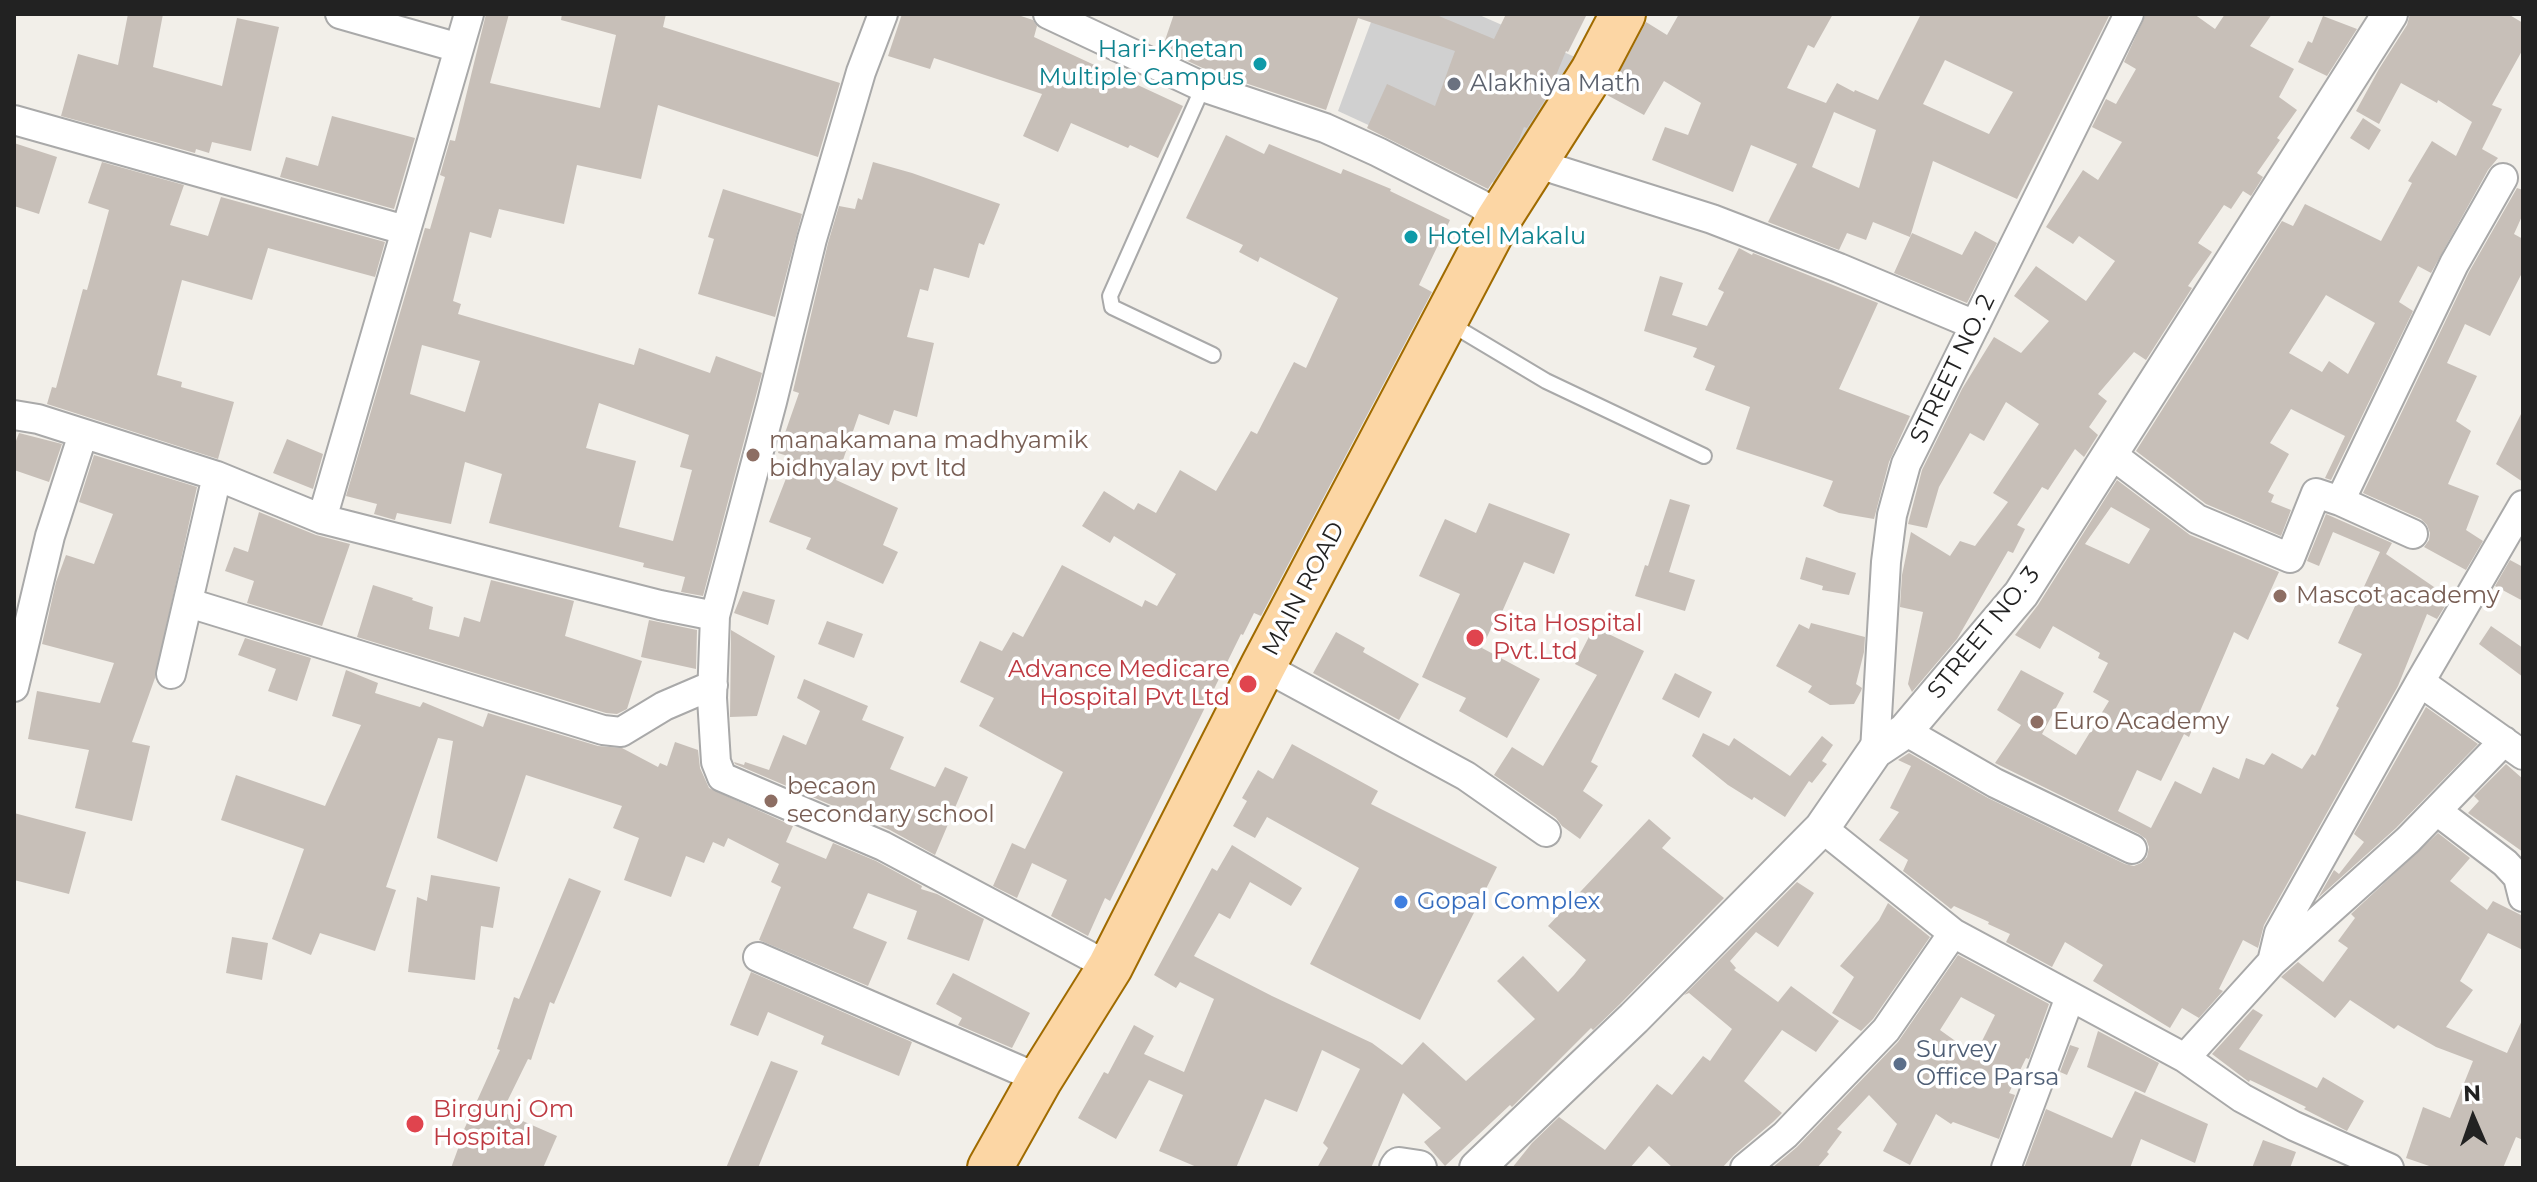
<!DOCTYPE html>
<style>
body{margin:0}
#map{position:relative;width:2537px;height:1182px;overflow:hidden;background:#f2efe9;font-family:Montserrat,sans-serif}
canvas{display:block}
.frame{position:absolute;inset:0;border:16px solid #222;pointer-events:none}
.north{position:absolute;left:2433px;top:1078px;width:80px;height:80px;-webkit-text-stroke:6px #fff;paint-order:stroke;rotate:358deg;font-size:22px;font-weight:700;line-height:32px;text-align:center;color:#222}
.north::after{content:'';display:block;margin:auto;width:28px;height:36px;background:#222;clip-path:polygon(50% 0,100% 100%,50% 72%,0 100%)}
</style>
<div id="map">
<canvas width="2537" height="1182"></canvas>
<div class="frame"></div>
<div class="north">N</div>
</div>
<script>
const c = document.querySelector('canvas').getContext('2d');
c.lineJoin = 'round';
function fill(path, color) { c.fillStyle = color; c.fill(path, 'evenodd'); }
function stroke(path, color, width, dash) { c.strokeStyle = color; c.lineWidth = width; c.lineCap = dash ? 'butt' : 'round'; c.setLineDash(dash || []); c.stroke(path); }
function label(font, color, halo, rows, align = 'center') {
  c.font = font + ' Montserrat,sans-serif'; c.lineWidth = 7; c.setLineDash([]); c.textBaseline = 'middle'; c.strokeStyle = halo; c.fillStyle = color; for (const [text, x, y, turn = 0] of rows) {
    c.save(); c.translate(x, y); c.rotate((+turn || 0) * Math.PI / 180); c.textAlign = isNaN(turn) ? turn : align; if (halo) c.strokeText(text, 0, 0); c.fillText(text, 0, 0); c.restore();
  }
}
fill(new Path2D(`
 M1374,14h103l98,43 -70,131 -167,-77z`), '#d0d0d0');
fill(new Path2D(`
 M128,14h35l-10,53 69,19 15,-68 42,9 -28,124 -39,-9 -3,11 -13,-4 -1,4 -134,-37 17,-62 40,11z
 M486,14h23l-19,69 110,25 16,-73 -55,-15 1,-6h104l-3,13 177,56 -22,74 -160,-52 -17,74 -64,-14 -13,59 -65,-15 -8,29 -21,-6 -17,69 8,3 -3,10 176,51 5,-17 71,25 6,-17 46,17 -59,223 -22,-4 4,-15 -42,-10 1,-4 -155,-40 13,-49 -37,-12 -14,62 -54,-11 -2,7 -21,-6 3,-10 -31,-8 79,-268 5,1 15,-52 -5,-2 10,-35 5,1zM422,345l58,16 -15,51 -55,-18zM599,403l90,32 -9,32 12,3 -19,71 -54,-14 17,-66 -50,-13z
 M902,14h113l18,6 4,6 -3,11 149,69 -25,52 -28,-13 -2,3 -57,-25 -13,29 -35,-16 19,-42 -108,-36 -4,11 -42,-13z
 M1174,14h260l60,25 12,-25h81l-19,38 -2,-1 -18,44 -21,33 -3,-1 -5,13 -31,49 -121,-61 20,-44 48,22 20,-55 -97,-33 -32,92 -117,-39 -47,-22z
 M1679,14h154l-19,34 -6,-3 -21,43 39,15 11,-20 17,9 1,-2 23,10 43,-86h189l-93,185 -84,-38 -23,76 -37,-15 -7,18 -19,-7 -8,17 -71,-28 29,-58 -46,-19 -18,47 -81,-32 13,-33 23,8 13,-32 -37,-22 -20,34 -37,-20 39,-73 21,13zM1945,60l68,32 -24,42 -66,-30zM1834,112l42,18 -17,58 -47,-21z
 M2146,14h48l21,15 10,-15h47l-22,32 44,23 -15,28 18,13 -20,28 3,2 -23,33 6,4 -12,19 -8,-5 -12,18 -7,-4 -26,38 14,9 -24,34 4,2 -46,72 -12,-8 -36,42 9,7 -18,26 9,8 -14,22 -9,-8 -27,41 -6,-3 -25,38 8,4 -12,24 -5,-2 -51,88 -45,53 -4,-8 15,-72 -23,-5 2,-32 9,-43 39,24 10,-15 15,5 33,-44 -15,-9 46,-69 -33,-22 -22,39 -14,-8 -31,54 -12,41 -19,-4 14,-54 40,-81 32,-52 27,16 28,-32 -35,-25 22,-30 50,35 29,-40 -36,-25 -6,8 -27,-17 37,-57 15,10 24,-38 -30,-15 14,-28 10,5 20,-35 -12,-7z
 M2410,14h98l15,9v26l-31,56 10,4 -20,40 16,9 -10,12 -57,103 -13,-7 -19,36 14,9 -82,169 -6,-2 20,-42 -54,-27 -21,34 19,11 -21,38 6,3 -3,7 20,8 -10,26 -75,-32 -70,-53 146,-230 11,5 12,-22 76,37 31,-58 -4,-2 24,-40 24,15 16,-34 -34,-22 -1,3 -36,-20 -22,41 -23,-13 23,-42 28,-44zM2326,295l49,28 -27,51 -19,-13 -7,11 -33,-19z
 M2323,16l34,13 -30,47 -29,-14 10,-21 4,2z
 M332,116l83,22 -21,71 -114,-32 6,-20 32,9z
 M2363,118l18,12 -12,20 -19,-12z
 M1226,135l38,19 5,-10 72,30 2,-5 48,20 -1,2 60,29 -31,65 13,7 -171,324 -7,-3 -11,22 -2,-1 -131,267 -5,-3 -17,38 -37,-20 16,-36 -35,-17 -15,35 -24,-12 19,-43 13,6 38,-77 -84,-46 15,-28 -34,-16 20,-41 22,10 11,-19 10,5 39,-72 80,42 3,-7 12,6 19,-32 -62,-38 -4,7 -28,-17 22,-35 30,19 4,-7 18,10 24,-43 36,21 35,-60 6,3 37,-72 12,6 32,-70 -78,-41 -2,5 -19,-10 4,-7 -57,-27z
 M14,143l43,14 -18,57 -25,-8z
 M102,162l82,23 -14,40 38,11 13,-39 164,45 -10,35 -107,-29 -16,52 -70,-20 -25,95 25,7 -1,5 53,15 -16,57 -171,-55 5,-17 4,1 27,-99 4,1 22,-80 -21,-7z
 M873,162l39,11 88,31 -16,41 -5,-2 -10,35 -35,-10 -6,23 -8,-2 -13,48 27,6 -17,74 -23,-7 -5,15 -30,-11 -23,66 62,28 -15,37 15,7 -15,32 -77,-35 5,-11 -42,-16 25,-64 -16,-5 21,-60 -6,-2 35,-148 11,-37 16,3 3,-11 4,2z
 M2517,188l6,2v24l-9,20 9,5v32l-33,65 -25,-12 -18,39 30,13 -21,45 15,10 -23,53 31,12 -13,34 17,11 -17,29 -42,-23 5,-7 1,-7 -3,-8 -6,-6 -58,-26 106,-221z
 M723,189l79,25 -27,103 -77,-23 16,-55 -6,-2z
 M1975,231l22,12 -30,60 -73,-30 18,-40 50,22z
 M1739,248l13,7 1,-2 125,50 -39,86 71,27 -21,46 -15,57 -35,-6 -16,-7 10,-25 -97,-32 14,-42 -45,-17 10,-24 -22,-9 4,-9 -53,-17 16,-55 23,7 -11,32 35,11 17,-34 -6,-3z
 M2523,410v72l-27,-18z
 M19,433l43,11 -13,38 -35,-12v-24z
 M287,439l36,15 -10,35 -40,-16z
 M94,455l103,32 -42,191 -23,64 18,4 -18,75 -57,-13 14,-58 -61,-11 9,-48 63,12 14,-40 -72,-19 14,-62 10,-27 28,9 19,-50 -34,-12z
 M2117,480l73,55 89,37 -31,68 -14,-8 -45,105 -5,-3 -23,47 -24,-11 -19,41 33,17 24,-47 26,13 12,-27 26,12 7,-21 18,7 8,-12 30,16 10,-15 3,2 24,-48 -3,-2 26,-52 -24,-11 42,-91 -47,-20 -14,34 -12,-5 19,-47 66,29 -6,11 64,44 -13,21 -10,-5 -29,72 -134,239 -6,23 -15,-8 -24,49 4,2 -24,27 -17,-10 -12,20 -77,-47 10,-16 -38,-23 -13,25 -46,-25 4,-8 -22,-10 1,-2 -35,-16 -3,3 -48,-38 5,-11 -29,-20 20,-28 -9,-4 21,-42 -13,-6 11,-7 79,45 137,66 9,2 7,-3 6,-6 2,-10 -3,-8 -7,-5 -144,-71 26,-38 -24,-15 24,-40 43,23 -22,41 34,21 33,-54 -16,-9 15,-29 -10,-5 2,-5 -47,-27 -13,23 -25,-14 23,-30zM2111,507l39,22 -21,35 -44,-20z
 M1670,499l20,6 -21,67 26,8 -10,31 -50,-15 10,-31 3,1z
 M1489,503l81,31 -16,40 -30,-12 -22,50 -3,-1 -17,37 58,31 -33,59 -48,-27 7,-13 -44,-21 38,-83 -41,-18 26,-57 31,14z
 M259,512l57,23 34,9 -28,82 -75,-23 7,-22 -29,-10 9,-24 14,5z
 M1806,557l50,16 -7,22 -27,-5 1,-4 -23,-7z
 M2510,560l13,7v34l-28,-15z
 M491,580l83,21 -9,35 77,25 -15,48 -10,5 -11,-1 -249,-76 16,-52 40,13 -1,2 21,7 -4,22 30,8 5,-20 16,5z
 M743,591l32,9 -7,25 -34,-12z
 M649,620l48,10 -1,39 -55,-12z
 M827,621l36,13 -9,24 -36,-14z
 M1811,623l54,14 -1,15 -8,32 6,4 -1,3 -7,13 -24,1 -22,-13 4,-6 -36,-20 23,-42 10,5z
 M2491,626l32,22v29l-44,-33z
 M1594,627l50,24 -53,111 7,4 -15,25 20,14 -23,34 -18,-13 -6,-8 -62,-43 18,-28 31,19 54,-91 -22,-11z
 M731,630l44,26 -18,60 -27,1z
 M1336,632l29,16 -2,4 56,32 -20,36 -86,-47z
 M245,638l66,20 -14,43 -29,-10 8,-22 -38,-14z
 M346,670l32,13 -3,10 45,14 3,-5 60,25 5,-14 110,33 24,2 36,19 2,-4 7,3 8,-24 23,8 2,18 9,20 84,38 -7,16 40,17 7,-16 43,18 46,25 -1,3 16,5 47,25 -15,42 -62,-22 10,-28 -49,-18 -15,35 34,14 -19,44 -109,-46 22,-53 -10,-5 8,-18 -51,-26 -4,9 -11,-5 -9,21 -18,-7 -15,41 -47,-17 15,-42 -26,-10 9,-22 -96,-31 -29,87 -60,-24 16,-97 -15,-3 -52,149 10,3 -21,61 -55,-18 -9,22 -39,-16 32,-90 -83,-29 15,-45 89,31 36,-81 -29,-9z
 M1675,673l37,19 -13,26 -37,-19z
 M804,679l64,27 -6,14 42,17 -14,32 45,18 10,-20 23,10 -33,78 -45,-25 -155,-66 -1,-2 10,3 1,-3 24,8 14,-35 23,10 14,-34 -23,-13z
 M2426,707l52,37 -82,84 -78,70 16,-28 5,4 25,-32 -10,-8z
 M1703,733l26,13 5,-8 56,38 32,-40 11,9 -11,16 5,3 -15,19 -3,-2 -24,36 -31,-20 -2,3 -24,-15 -36,-29z
 M1292,744l86,47 -7,13 126,63 -77,153 -110,-56 49,-96 -92,-51 -12,21 -22,-12 14,-25 -5,-3 16,-28 15,9z
 M2506,764l17,15v73l-55,-39 11,-12 -5,-5z
 M14,813l72,19 -17,62 -55,-14z
 M1649,819l22,19 -9,10 62,50 -104,106 -27,26 -2,-2 -79,79 -2,-2 -65,61 -21,-24 17,-14 -38,-35 -32,75h-54l11,-20 -5,-5 37,-74 -38,-19 -25,62 -32,-13 -29,69h-37l-40,-17 24,-56 -34,-15 -33,59 -38,-21 26,-46 4,2 26,-49 20,11 -10,18 40,18 30,-73 -34,-17 -4,6 -22,-13 58,-107 5,3 15,-26 70,43 -11,18 -41,-24 -20,37 -11,-6 -25,43 78,40 100,47 30,22 21,-23 43,39 69,-62 -38,-38 26,-25 35,36 16,-17 12,-15 -38,-34z
 M2438,833l32,25 -20,23 37,29 6,-9 30,15v34l-35,-17 -28,48 13,9 -27,37 61,26 16,-35v122l-7,-3 -13,31h-68l-29,-10 17,-51 27,11 23,-57 -37,-14 -38,-22 -4,4 -44,-29 -15,18 -54,-41 17,-15 25,20 25,-34 -10,-7 17,-23 -4,-4z
 M431,875l69,12 -7,41 -12,-2 -6,54 -67,-8 9,-75 10,4z
 M569,878l32,13 -47,113 -4,-2 -19,58 -3,-1 -26,53 55,24 -14,32h-92l8,-22 -2,-1 43,-95 -3,-1 17,-52 5,2z
 M1797,882l17,11 -36,54 -22,-15 -26,29 6,7 -2,2 44,32 13,-16 48,35 -23,31 -34,-22 -38,51 38,32 -9,9 -39,33 -12,13h-49l-24,-22 -19,22h-118l20,-25 27,-26 46,33 52,-66 15,11 31,-39 7,5 22,-32 -43,-36 -5,2z
 M1888,903l42,34 -57,82 -12,12 -29,-18 22,-36 -14,-11 39,-46z
 M232,937l36,6 -6,37 -36,-7z
 M1958,955l91,49 -20,55 -3,-1 -17,35 6,2 -16,44 -46,-17 -2,2 -15,-10 -26,51 -27,-14 14,-27 -28,-29 -32,34 5,3 -15,20 2,2 -12,14h-45l25,-21 101,-105zM1961,997l34,18 -20,40 -35,-25z
 M751,972l161,70 -13,34 -78,-32 3,-8 -56,-24 -10,24 -28,-11z
 M953,973l77,40 -18,35 -54,-23 4,-7 -26,-14z
 M2253,1009l10,6 -24,34 78,39 6,-11 41,24 -17,30 -43,-22 2,-2 -56,-27 -1,2 -37,-28z
 M2098,1031l61,32 -14,30 -58,-26z
 M2070,1045l9,3 -12,27 -7,-3z
 M771,1061l27,10 -29,70 -11,27h-32z
 M2135,1091l73,33 -13,39 -54,-24 -11,29h-106l22,-59 66,29z
 M2263,1140l33,12 -6,16h-38z`), '#c7bfb8');
const service = new Path2D(`
 M1203,87l-93,209 2,11 101,48
 M1449,323l97,58 158,75`);
const minor = new Path2D(`
 M340,14l119,34
 M883,14l-22,58 -49,167 -40,163 -57,214 -3,82 4,64 6,15 161,69 227,121
 M1048,14l155,73 122,41 53,24 102,52 18,16
 M14,120l391,110
 M1535,163l177,56 127,49 136,57
 M14,415l24,4 179,57 105,43 338,86 55,11
 M2111,454l86,65 93,39 26,-65 24,8 73,33
 M2340,501l114,-237 49,-86
 M322,519l147,-505
 M189,603l414,127 18,2 43,-26 49,-21
 M1263,666l203,110 80,56
 M171,674l46,-198
 M2420,682l103,73
 M14,687l36,-151 33,-102
 M1905,731l90,52 137,66
 M1875,751l11,-189 6,-47 14,-51 223,-450
 M2437,811l68,52 13,14 5,20
 M1822,828l131,105 232,125 57,40 52,28 95,42
 M758,957l282,122
 M2272,962l7,-29 141,-251 103,-177
 M2185,1058l87,-96 136,-122 96,-99
 M1745,1168l40,-33 101,-105 67,-97
 M2006,1168l64,-171`);
const tertiary = new Path2D(`
 M1397,1168l2,-3 20,3
 M1477,1168l157,-150 188,-190 53,-77 30,-20 116,-137 369,-580`);
const primary = new Path2D(`
 M990,1168l50,-89 70,-112 153,-301 235,-446 95,-149 30,-57`);
stroke(service, '#a9a9a9', 18);
stroke(minor, '#a9a9a9', 32);
stroke(tertiary, '#a9a9a9', 38);
stroke(primary, '#a06b00', 48);
stroke(service, '#fff', 14);
stroke(minor, '#fff', 28);
stroke(tertiary, '#fff', 34);
stroke(primary, '#fcd6a4', 44);
for (const [x, y, r, color] of [
 [1260,64,8,"#0f9aa8"],
 [1454,84,8,"#6b7280"],
 [1411,237,8,"#0f9aa8"],
 [753,455,8,"#8d6e63"],
 [2280,596,8,"#8d6e63"],
 [1475,638,10,"#e0444e"],
 [1248,684,10,"#e0444e"],
 [2037,722,8,"#8d6e63"],
 [771,801,8,"#8d6e63"],
 [1401,902,8,"#3f7fe0"],
 [1900,1064,8,"#5c6f8a"],
 [415,1124,10,"#e0444e"]
]) { const dot = new Path2D(); dot.arc(x, y, r, 0, 2 * Math.PI); c.fillStyle = color; c.fill(dot); stroke(dot, '#fff', 3); }
label('24px', '#0d838f', '#fff', [
 ["Hari-Khetan",1244,50],
 ["Multiple Campus",1244,78],
 ["Hotel Makalu",1427,237,"left"]
], 'right');
label('24px', '#5b616d', '#fff', [
 ["Alakhiya Math",1470,84]
], 'left');
label('24px', '#222', '#fff', [
 ["STREET NO. 2",1953,369,-64],
 ["MAIN ROAD",1304,589,-62],
 ["STREET NO. 3",1984,633,-51]
]);
label('24px', '#785e54', '#fff', [
 ["manakamana madhyamik",769,441],
 ["bidhyalay pvt ltd",769,469],
 ["Mascot academy",2296,596],
 ["Euro Academy",2053,722],
 ["becaon",787,787],
 ["secondary school",787,815]
], 'left');
label('24px', '#be3a42', '#fff', [
 ["Sita Hospital",1493,624],
 ["Pvt.Ltd",1493,652],
 ["Advance Medicare",1230,670,"right"],
 ["Hospital Pvt Ltd",1230,698,"right"],
 ["Birgunj Om",433,1110],
 ["Hospital",433,1138]
], 'left');
label('24px', '#366cbe', '#fff', [
 ["Gopal Complex",1417,902]
], 'left');
label('24px', '#4e5e75', '#fff', [
 ["Survey",1916,1050],
 ["Office Parsa",1916,1078]
], 'left');
</script>
